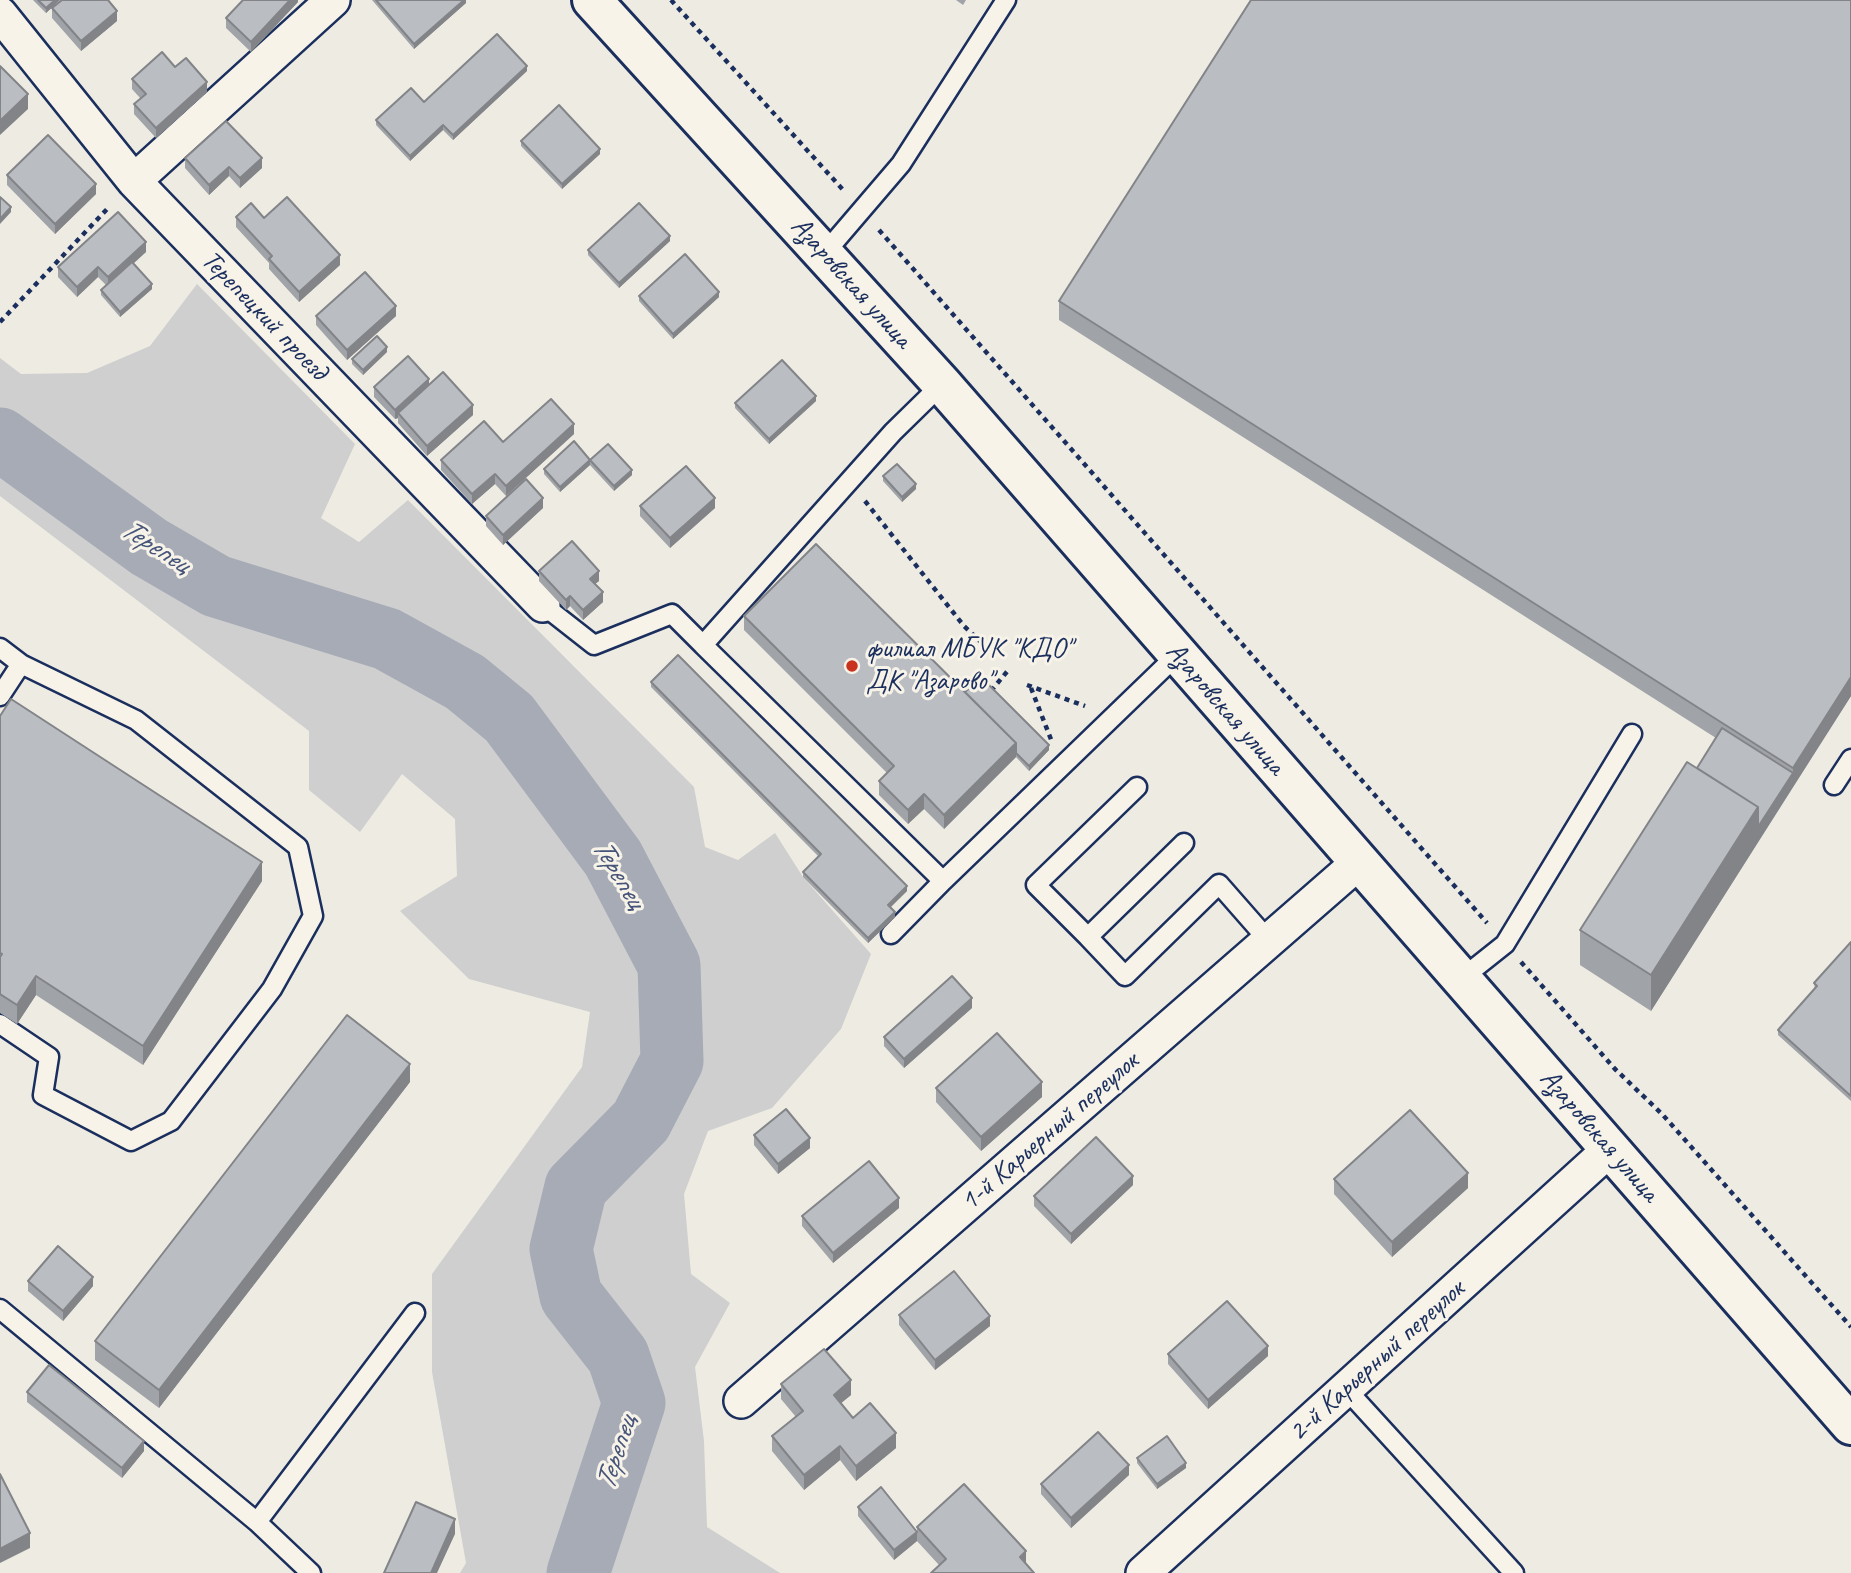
<!DOCTYPE html>
<meta charset="utf-8">
<style>
body{margin:0}
canvas{display:block;background:#eeebe2}
</style>
<canvas width="1851" height="1573"></canvas>
<script>
const c = document.querySelector('canvas').getContext('2d');
c.lineJoin = 'round';
function fill(path, color) { c.fillStyle = color; c.fill(path, 'evenodd'); }
function stroke(path, color, width, dash) { c.strokeStyle = color; c.lineWidth = width; c.lineCap = dash ? 'butt' : 'round'; c.setLineDash(dash || []); c.stroke(path); }
function label(font, color, halo, rows, align = 'center') {
  c.font = font + ' Caveat,sans-serif'; c.lineWidth = 6; c.setLineDash([]); c.textBaseline = 'middle'; c.strokeStyle = halo; c.fillStyle = color; for (const [text, x, y, turn = 0] of rows) {
    c.save(); c.translate(x, y); c.rotate((+turn || 0) * Math.PI / 180); c.textAlign = isNaN(turn) ? turn : align; if (halo) c.strokeText(text, 0, 0); c.fillText(text, 0, 0); c.restore();
  }
}
fill(new Path2D(`
 M197,284l158,160 -34,74 38,24 49,-42 286,287 11,60 33,13 37,-27 28,44 68,77 -30,75 -69,79 -64,23 -24,63 7,80 39,29 -35,64 9,74 3,86 73,46h-320l6,-10 -34,-191v-98l150,-207 8,-55 -121,-33 -69,-68 57,-35 -2,-57 -53,-45 -42,58 -51,-42v-59l-309,-235v-138l21,16 66,-1 63,-27z`), '#cfcfcf');
stroke(new Path2D(`
 M0,439l149,108 67,39 171,53 78,43 44,36 104,140 56,107 3,96 -31,60 -65,66 -15,62 10,47 47,60 16,47 -56,170`), '#a6abb5', 63);
const service = new Path2D(`
 M824,254l77,-90 105,-164
 M543,605l51,40 78,-31 31,31 190,-213 49,-48
 M703,645l240,236 -52,53
 M0,648l21,16
 M0,696l21,-32 115,56 162,127 15,69 -41,73 -101,132 -40,20 -88,-46 6,-38 -49,-33
 M1834,785l17,-26
 M1184,843l-96,94 37,39 94,-92 50,57
 M943,881l235,-227
 M1088,937l-52,-52 101,-98
 M1461,979l44,-35 127,-210
 M0,1309l257,213 54,51
 M1346,1389l168,184
 M257,1522l158,-209`);
const minor = new Path2D(`
 M0,14l134,167 409,424
 M134,181l199,-181
 M741,1401l618,-539
 M1143,1573l467,-424`);
const tertiary = new Path2D(`
 M592,0l350,384 909,1041`);
stroke(service, '#1b2f5e', 23);
stroke(minor, '#1b2f5e', 38);
stroke(tertiary, '#1b2f5e', 44);
stroke(new Path2D(`
 M671,0l174,192
 M879,230l608,693
 M0,322l110,-116
 M865,501l99,125 20,19
 M1027,685l58,21
 M1031,688l21,54
 M991,691l19,-23
 M1521,962l94,107 47,45 189,213`), '#1b2f5e', 4.5, [5, 5]);
stroke(service, '#f7f3e8', 18);
stroke(minor, '#f7f3e8', 33);
stroke(tertiary, '#f7f3e8', 38);
fill(new Path2D(`
 M33,0h27l-14,13z
 M298,0v2l-47,50 -25,-24v-10z
 M372,0h94v3l-52,46z
 M956,0h10l-3,5z
 M52,8l65,13 -36,30 -29,-33z
 M175,67l32,25 -51,46 -22,-24v-10l7,-5 -9,-10v-10z
 M527,71l-74,69 -10,-10 -33,31 -34,-36v-5l48,-18z
 M521,141l79,13 -38,35 -41,-43z
 M185,158l77,10 -22,20 -11,-12 -20,19 -24,-27z
 M7,175l89,19 -41,40 -48,-49z
 M236,217l104,48 -41,37 -30,-33v-6l-33,-36z
 M670,241l-51,47 -31,-33v-5z
 M146,252l-13,11 19,26 -32,28 -19,-22v-5l5,-5 -8,-8 -21,20 -19,-20v-10z
 M639,296l80,1 -46,42 -34,-38z
 M1059,301l792,395 -200,315 -71,-46v-35l117,-162 19,-30 -657,-418z
 M316,316h80l-49,44 -31,-35z
 M387,352l-24,23 -11,-11v-5z
 M429,385l44,30 -46,41 -29,-33v-5l-3,1 -21,-22v-10z
 M816,401l-47,43 -34,-36v-5z
 M574,434l-68,62 -11,-12 -23,20 -31,-34v-10l62,-18z
 M590,460l42,15 -18,16 -24,-26z
 M590,465l-30,27 -16,-18v-5z
 M883,476l33,13 -14,13 -19,-21z
 M640,506l75,2 -45,40 -30,-32z
 M543,508l-40,37 -17,-19v-10z
 M539,571l60,10 -4,3 8,18 -20,18 -13,-14 -4,4 -27,-29z
 M744,616l221,76 84,58 -20,21 -13,-14 -72,72 -20,-20 -16,15 -29,-29v-14l8,-8 -143,-143z
 M651,682l256,209 -17,16 5,10 -27,26 -65,-66v-5l15,-16 -167,-169z
 M0,716l262,165 -119,184 -107,-70 -19,29 -17,-11z
 M1851,942v159l-73,-66v-5l37,-41 -1,-6z
 M972,1008l-68,60 -20,-22v-9z
 M410,1082l-251,326 -64,-48v-19z
 M936,1088l106,9 -61,54 -45,-49z
 M754,1135l56,13 -32,26 -24,-29z
 M1334,1179l134,9 -76,69 -58,-63z
 M1133,1185l-62,59 -37,-38v-10z
 M899,1208l-66,55 -31,-37v-10z
 M28,1281l65,5 -30,35 -35,-30z
 M899,1315l91,11 -55,44 -36,-45z
 M1168,1354l100,2 -60,53 -40,-45z
 M781,1384l70,11 -10,8 12,15 43,30 -40,33 -16,-21 -36,30 -32,-39v-15l24,-19 -15,-18z
 M27,1392l117,59 -22,27 -95,-76z
 M1137,1458l49,10 -29,21 -20,-26z
 M1129,1475l-58,53 -30,-34v-10z
 M858,1507l59,25v-5l109,24 -87,14 -22,-24 -23,19 -36,-44z`), '#a0a3a7');
fill(new Path2D(`
 M55,0h5l-14,13v-5z
 M290,0h8v2l-47,50v-10z
 M464,0h2v3l-52,46v-5z
 M117,11v10l-36,30v-10z
 M527,66v5l-74,69v-5z
 M207,82v10l-51,46v-10z
 M28,94v15l-28,26v-14z
 M443,125v5l-33,31v-5z
 M600,149v5l-38,35v-5z
 M262,158v10l-22,20v-10z
 M229,167v9l-20,19v-10z
 M96,184v10l-41,40v-10z
 M11,207v5l-11,12v-5z
 M670,236v5l-51,47v-5z
 M146,242v10l-38,35v-10z
 M340,255v10l-41,37v-10z
 M98,267v10l-21,20v-10z
 M152,284v5l-32,28v-5z
 M719,292v5l-46,42v-5z
 M396,306v10l-49,44v-10z
 M387,347v5l-24,23v-5z
 M429,379v10l-31,24v5l-3,1v-9z
 M816,396v5l-47,43v-5z
 M473,405v10l-46,41v-10z
 M574,424v10l-68,62v-10z
 M590,460v5l-30,27v-5z
 M632,470v5l-18,16v-5z
 M495,474v10l-23,20v-10z
 M916,484v5l-14,13v-5z
 M543,498v10l-40,37v-10z
 M715,498v10l-45,40v-10z
 M599,571v10l-9,7v-9z
 M603,592v10l-20,18v-10z
 M570,596v10l-4,4v-10z
 M1851,677v19l-58,91v-19z
 M1016,743v14l-72,72v-14z
 M1049,745v5l-20,21v-5z
 M1793,773v14l-142,224v-36l107,-168z
 M924,794v15l-16,15v-14z
 M262,862v19l-119,184v-19z
 M907,886v5l-19,19v-5z
 M895,912v5l-27,26v-5z
 M36,976v19l-19,29v-19z
 M972,998v10l-68,60v-9z
 M410,1064v18l-251,326v-18z
 M1042,1082v15l-61,54v-14z
 M810,1138v10l-32,26v-10z
 M1468,1173v15l-76,69v-15z
 M1133,1176v9l-62,59v-10z
 M899,1198v10l-66,55v-10z
 M93,1277v9l-30,35v-10z
 M990,1316v10l-55,44v-10z
 M1268,1346v10l-60,53v-9z
 M851,1380v15l-17,14v-14z
 M896,1433v15l-40,33v-15z
 M144,1441v10l-22,27v-10z
 M840,1446v14l-36,30v-15z
 M1186,1463v5l-29,21v-5z
 M1129,1465v10l-58,53v-10z
 M455,1519v15l-18,39h-6z
 M917,1532v9l-23,19v-10z
 M30,1533v15l-30,15v-14z
 M1026,1551v15l-6,-9z`), '#828488');
const building = new Path2D(`
 M38,0h17l-9,8z
 M62,0h46l9,11 -36,30 -29,-33z
 M243,0h47l-39,42 -25,-24z
 M376,0h88l-50,44z
 M1251,0h600v677l-58,91 -734,-467z
 M497,34l30,32 -74,69 -10,-10 -33,31 -34,-36 35,-32 13,14z
 M162,52l13,15 11,-9 21,24 -51,46 -22,-24 12,-10 -14,-15z
 M0,66l28,28 -28,27z
 M559,105l41,44 -38,35 -41,-43z
 M226,121l36,37 -22,20 -11,-11 -20,18 -24,-27z
 M48,135l48,49 -41,40 -48,-49z
 M0,197l11,10 -11,12z
 M287,197l53,58 -41,37 -30,-33 3,-3 -36,-39 15,-14 13,15z
 M639,203l31,33 -51,47 -31,-33z
 M118,212l28,30 -38,35 -10,-10 -21,20 -19,-20z
 M685,254l34,38 -46,42 -34,-38z
 M132,262l20,22 -32,28 -19,-22z
 M365,272l31,34 -49,44 -31,-34z
 M377,336l10,11 -24,23 -11,-11z
 M408,356l21,23 -34,31 -21,-23z
 M782,360l34,36 -47,43 -34,-36z
 M443,372l30,33 -46,41 -29,-33z
 M551,399l23,25 -68,62 -11,-12 -23,20 -31,-34 43,-39 19,21z
 M574,441l16,19 -30,27 -16,-18z
 M608,444l24,26 -18,16 -24,-26z
 M897,464l19,20 -14,13 -19,-21z
 M686,466l29,32 -45,40 -30,-32z
 M526,479l17,19 -40,37 -17,-19z
 M572,541l27,30 -9,8 13,13 -20,18 -13,-14 -4,4 -27,-29z
 M816,544l200,199 -72,72 -20,-21 -16,16 -29,-29 15,-15 -150,-150z
 M678,655l229,231 -19,19 7,7 -27,26 -65,-66 18,-18 -170,-172z
 M981,677l68,68 -20,21 -13,-13v-10l-51,-51z
 M11,699l251,163 -119,184 -107,-70 -19,29 -17,-11v-37l2,-3 -2,-1v-237z
 M1722,728l71,45 -35,54v-20l-61,-39z
 M1687,762l71,45 -107,168 -71,-45z
 M1851,942v154l-73,-66 39,-44 -3,-3z
 M952,976l20,22 -68,61 -20,-22z
 M347,1015l63,49 -251,326 -64,-49z
 M997,1033l45,49 -61,55 -45,-49z
 M786,1109l24,29 -32,26 -24,-29z
 M1410,1110l58,63 -76,69 -58,-63z
 M1096,1137l37,39 -62,58 -37,-38z
 M869,1161l30,37 -66,55 -31,-37z
 M58,1246l35,31 -30,34 -35,-30z
 M954,1271l36,45 -55,44 -36,-45z
 M1227,1301l41,45 -60,54 -40,-46z
 M824,1349l27,31 -17,15 19,23 17,-15 26,30 -40,33 -16,-20 -36,29 -32,-39 31,-25 -22,-27z
 M49,1365l95,76 -22,27 -95,-76z
 M1098,1432l31,33 -58,53 -30,-34z
 M1167,1436l19,27 -29,21 -20,-26z
 M0,1474l30,59 -30,16z
 M964,1484l62,67 -6,6 14,16h-103l15,-14 -29,-32z
 M881,1487l36,45 -23,18 -36,-43z
 M416,1502l39,17 -24,54h-47z`);
fill(building, '#babdc2');
stroke(building, '#828488', 2);
for (const [x, y, r, color] of [
 [852,666,7,"#c8321e"]
]) { const dot = new Path2D(); dot.arc(x, y, r, 0, 2 * Math.PI); c.fillStyle = color; c.fill(dot); stroke(dot, '#f7f3e8', 2.5); }
label('28px', '#1b2f5e', '#f7f3e8', [
 ["Азаровская улица",851,283,48],
 ["Терепецкий проезд",264,316,46],
 ["Азаровская улица",1225,709,49],
 ["1-й Карьерный переулок",1050,1132,-41],
 ["Азаровская улица",1599,1136,49],
 ["2-й Карьерный переулок",1377,1361,-42]
]);
label('28px', '#1b2f5e', '#f7f3e8', [
 ["филиал МБУК \"КДО\"",866,650],
 ["ДК \"Азарово\"",866,682]
], 'left');
label('italic 30px', '#455478', '#f7f3e8', [
 ["Терепец",155,547,33],
 ["Терепец",618,874,59],
 ["Терепец",617,1453,-72]
]);
</script>
